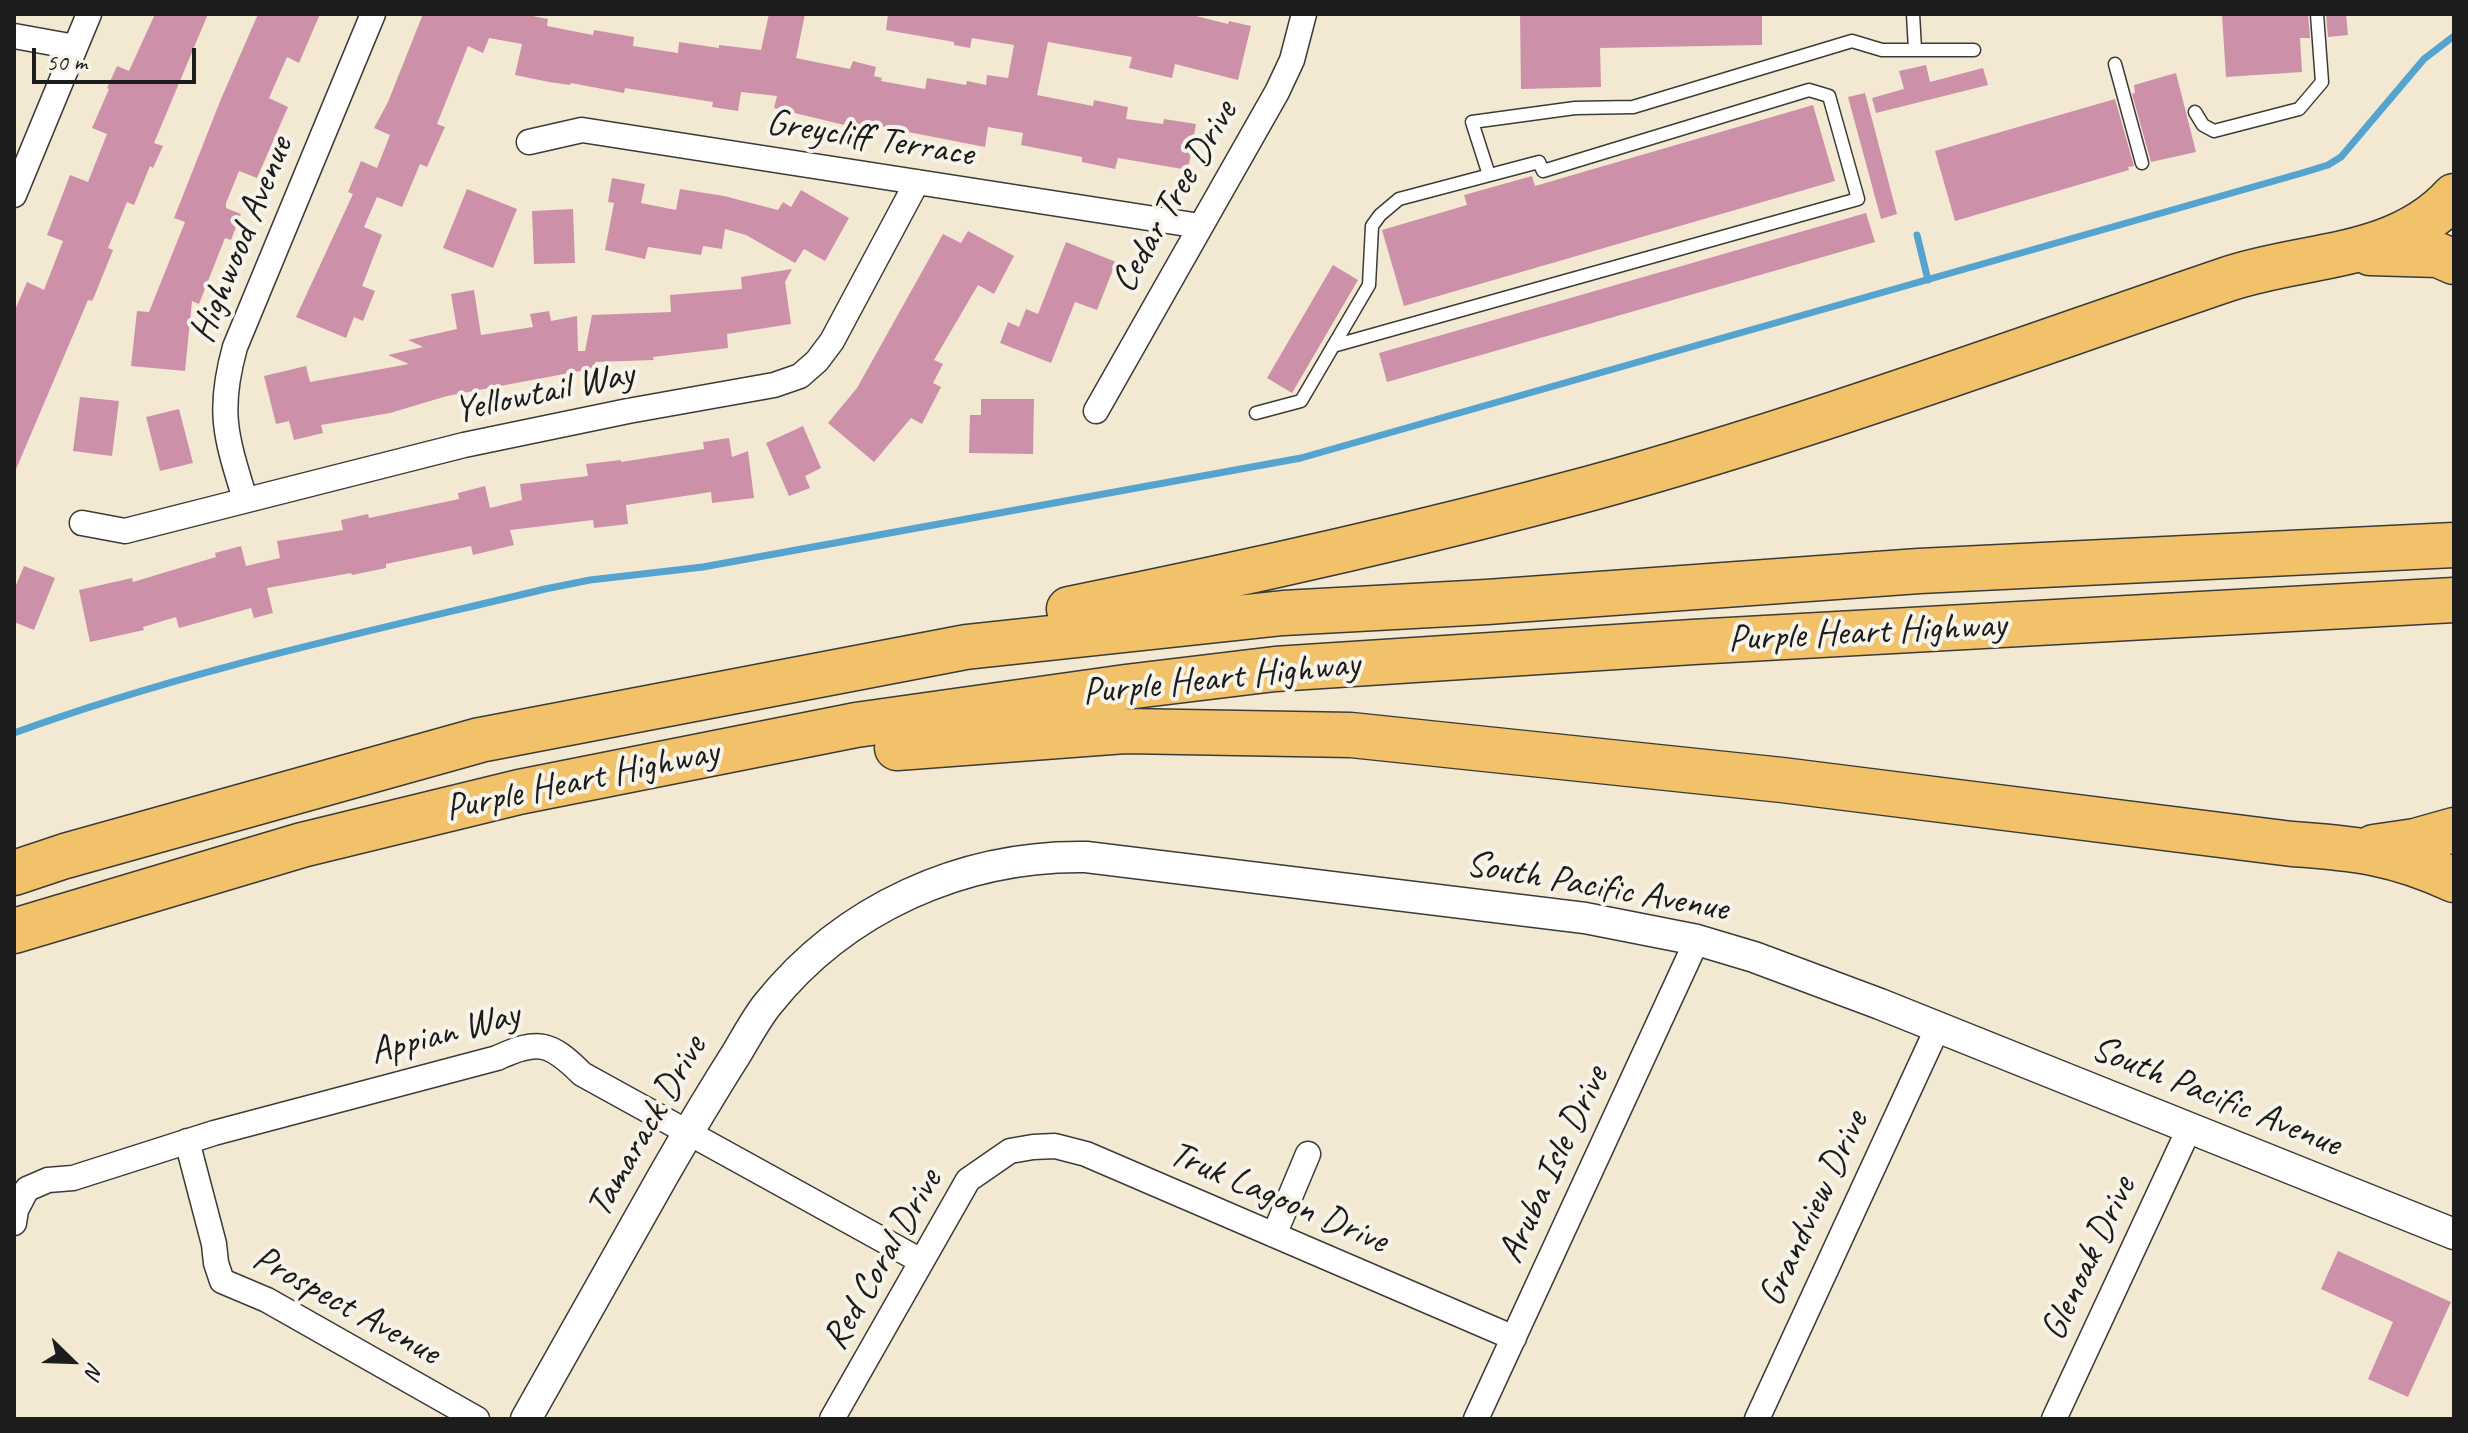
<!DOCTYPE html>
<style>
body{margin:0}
#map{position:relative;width:2468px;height:1433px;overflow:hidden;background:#f3e9d3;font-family:Caveat,sans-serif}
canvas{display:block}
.frame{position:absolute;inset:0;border:16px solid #1c1c1c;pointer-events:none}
.north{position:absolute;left:32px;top:1321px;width:80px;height:80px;-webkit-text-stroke:6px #f7f3e8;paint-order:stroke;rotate:113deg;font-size:22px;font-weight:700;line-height:32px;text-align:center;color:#1c1c1c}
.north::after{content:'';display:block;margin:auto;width:28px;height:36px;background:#1c1c1c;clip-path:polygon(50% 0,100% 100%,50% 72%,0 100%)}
.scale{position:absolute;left:32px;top:48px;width:164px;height:36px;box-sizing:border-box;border:4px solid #1c1c1c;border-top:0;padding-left:10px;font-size:24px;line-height:28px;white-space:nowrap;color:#1c1c1c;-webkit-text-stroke:6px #f7f3e8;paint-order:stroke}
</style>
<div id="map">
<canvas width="2468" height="1433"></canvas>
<div class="frame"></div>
<div class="north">N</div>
<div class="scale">50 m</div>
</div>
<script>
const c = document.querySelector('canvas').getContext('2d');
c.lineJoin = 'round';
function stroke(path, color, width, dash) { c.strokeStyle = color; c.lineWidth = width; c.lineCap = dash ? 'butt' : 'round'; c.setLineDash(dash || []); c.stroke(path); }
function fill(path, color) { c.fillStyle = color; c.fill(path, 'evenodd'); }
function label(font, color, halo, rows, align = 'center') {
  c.font = font + ' Caveat,sans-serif'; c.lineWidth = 8; c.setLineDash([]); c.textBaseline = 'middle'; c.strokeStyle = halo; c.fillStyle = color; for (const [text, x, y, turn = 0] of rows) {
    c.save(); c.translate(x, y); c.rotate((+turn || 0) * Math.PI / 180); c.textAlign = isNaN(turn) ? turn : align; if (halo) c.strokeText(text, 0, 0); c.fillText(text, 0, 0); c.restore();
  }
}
stroke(new Path2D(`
 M1917,235l11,45
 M14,733c173,-63 353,-101 531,-144l45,-9 113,-13 598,-109 1001,-285 26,-8 13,-8 83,-98 30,-23`), '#55a4cf', 7);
fill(new Path2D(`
 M155,14h53l-54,129 9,3 -10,22 -3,-2 -16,39 -7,-3 -19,46 5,2 -19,47 -2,4 -4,-1 -74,174v-162l13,-30 17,8 19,-49 -16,-6 23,-60 18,7 19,-48 -15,-6 17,-39 -2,-1 10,-22 12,5z
 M258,14h62l-21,49 -12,-6 -18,41 19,9 -31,71 -18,-7 -13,32v5l15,6 -10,26 -6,-2 -26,66 -7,-3 -7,70 -54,-5 6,-55 12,1 36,-90 -11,-4 47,-119z
 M423,14h99l26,5 -1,7 46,9 1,-5 40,7 -1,9 45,7 1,-11 40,6v-3l42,5 8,-36h36l-9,44 54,11 3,-8 23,6 -2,9 8,2 -1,3 44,8 2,-11 39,7 1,-4 19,4 1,-10 21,3 6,-33 -42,-7 -2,10 -16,-3v-3l-68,-12 2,-16h300l40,10 1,-3 22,5 -13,54 -63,-16 -3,14 -43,-10 3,-11 -84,-15 -11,53 56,11 1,-6 34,7 -2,12 37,5 1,-5 32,5 -8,46 -70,-12 -3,11 -33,-7v-5l-61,-12 2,-12 -35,-6 -3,20 -118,-23 -2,6 -91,-22 3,-12 -36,-4 -3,19 -26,-4 1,-5 -88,-14 -1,5 -53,-10 -1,2 -21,-3 -34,-7 7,-31 -33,-6 -6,15 -15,-7 -31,78 8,3 -18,40 -7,-3 -18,43 -25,-10 -13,30 18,8 -20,51 13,5 -12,30 -9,-4 -8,21 -50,-21 57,-123 -5,-2 13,-31 16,7 13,-33 -16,-7 14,-26z
 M1520,14h242v31l-162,3 1,39 -80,2z
 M2241,14h67l2,24h-10l2,34 -76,5 -4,-62z
 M2326,14h20l2,21 -20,2z
 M1926,65l4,17 53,-14 5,17 -112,28 -4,-15 32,-9 -5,-18z
 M2176,73l20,79 -45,10 -19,-68 3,-1 -1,-8z
 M1865,93l32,121 -16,5 -33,-122z
 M2115,99l19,67 -6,1 1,3 -174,51 -20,-70z
 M1813,105l22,76 -431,125 -22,-76 85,-25 -3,-10 68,-19 3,10z
 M612,178l33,6 -4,19 35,7 4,-21 44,7 54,14 5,-8 8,5 10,-17 48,28 -24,43 -21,-12 -9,14 -49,-28 -21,-6 -3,20 -19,-3 -2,9 -53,-8 -3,12 -40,-9 9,-47 -6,-1z
 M467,189l50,20 -24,59 -50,-20z
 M573,209l2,54 -41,1 -2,-53z
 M1866,213l9,29 -488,140 -8,-29z
 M968,231l46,25 -20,38 -16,-9 -44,75 9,4 -10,19 8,4 -19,37 -11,-6 -37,44 -46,-39 29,-35 86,-154 18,9z
 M1066,242l50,20 -19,48 -22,-8 -24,61 -51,-20 8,-21 11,5 7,-18 12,5z
 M1333,265l25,15 -66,113 -25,-15z
 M792,269l-7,13 6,42 -64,10 1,14 -75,9 1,3 -59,2 1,6 -149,28 -57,17 -69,12 2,8 -29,7 -5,-19 -13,3 -12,-48 42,-10 4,16 99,-18 -21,-9 35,-8 -15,-7 49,-11 -6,-35 23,-4 7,45 52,-8 -3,-13 19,-3 2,10 26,-5 1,35h7l7,-36 79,-3 -1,-17 72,-6 -1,-12z
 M80,397l39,4 -7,55 -39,-5z
 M981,399h53l-1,55 -64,-1 1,-38h11z
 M179,409l14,54 -33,8 -14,-54z
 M803,426l18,42 -16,8 5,12 -21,8 -23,-53z
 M729,438l3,19 16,-6 6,47 -42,5 -1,-11 -85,13 2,19 -34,4 -1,-8 -83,10 4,15 -41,10 -2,-9 -85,18v4l-34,7 -1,-2 -84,15 6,25 -19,5 -3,-10 -72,20 -3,-11 -33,10 1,3 -54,12 -11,-52 53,-12 1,4 83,-25 -1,-4 26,-7 5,20 34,-8 -3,-17 66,-11 -2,-10 27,-6 1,4 90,-19 -1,-6 27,-7 5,22 32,-8 -2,-16 68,-8 -2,-12 35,-4v2l83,-13 -1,-7z
 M24,566l31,12 -21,52 -20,-8v-32z
 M2338,1251l113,51 -43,95 -40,-18 25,-57 -72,-33z`), '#cc91a9');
const service = new Path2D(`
 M1913,14l2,35
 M2115,64l27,99
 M2195,112l8,13 11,6 85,-22 23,-27 -5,-68
 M1489,175l-17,-53 103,-14 58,-1 219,-66 30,9h92
 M1256,413l45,-12 68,-116 3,-59 8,-11 19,-16 140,-37 4,9 266,-81 20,6 29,103 -525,147`);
const minor = new Path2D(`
 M14,36l61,11
 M529,142l53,-12 618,96
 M14,195l75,-181
 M1096,411l181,-319 15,-32 12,-46
 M245,499c-19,-62 -28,-87 -10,-152l138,-333
 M82,523l43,8 339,-86 164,-34 146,-26 26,-9 17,-15 15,-20 85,-159
 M187,1141l27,103 2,19 6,18 45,19 210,119
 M14,1223l2,-13 11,-21 21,-9 25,-2 141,-45 283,-75c41,-19 53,-16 85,16l339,187
 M1274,1235l34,-81
 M832,1419l136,-239 42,-29 23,-4 22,-1 31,8 428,184
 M1476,1419l221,-479
 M1757,1419l180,-390
 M2054,1419l135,-290`);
const tertiary = new Path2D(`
 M526,1419c46,-81 91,-162 137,-243 24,-42 49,-84 75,-125 9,-15 18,-32 29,-46 77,-97 196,-150 319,-148l499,61 112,22 57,17 126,47 574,230`);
const motorway = new Path2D(`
 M2370,253l68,2 16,7
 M1069,609c174,-35 348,-74 519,-120 215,-59 426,-137 637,-209 77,-27 170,-19 229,-84
 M897,748l228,-17 226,4 431,45 510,64c63,4 104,9 162,36
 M2374,847l41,-6 39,-11
 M14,873l51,-17 415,-116 486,-93 317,-34 204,-11 432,-31 535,-26
 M14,931l288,-86 217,-53 337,-67 270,-38 149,-18 418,-27 761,-42`);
stroke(service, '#3c3b37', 15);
stroke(minor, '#3c3b37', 27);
stroke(tertiary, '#3c3b37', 33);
stroke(motorway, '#3c3b37', 47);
stroke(service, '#fff', 12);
stroke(minor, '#fff', 24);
stroke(tertiary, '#fff', 30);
stroke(motorway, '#f2c26a', 44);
label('38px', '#1c1c1c', '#f7f3e8', [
 ["Greycliff Terrace",870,139,9],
 ["Cedar Tree Drive",1175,197,-60],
 ["Highwood Avenue",242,240,-68],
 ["Yellowtail Way",544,393,-12],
 ["Purple Heart Highway",1867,633,-3],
 ["Purple Heart Highway",1221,679,-6],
 ["Purple Heart Highway",582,781,-12],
 ["South Pacific Avenue",1597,887,10],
 ["Appian Way",445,1034,-15],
 ["South Pacific Avenue",2216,1097,22],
 ["Tamarack Drive",647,1127,-60],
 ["Aruba Isle Drive",1554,1165,-65],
 ["Truk Lagoon Drive",1278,1198,23],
 ["Grandview Drive",1814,1209,-65],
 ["Glenoak Drive",2089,1259,-65],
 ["Red Coral Drive",883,1260,-60],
 ["Prospect Avenue",346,1306,29]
]);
</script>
